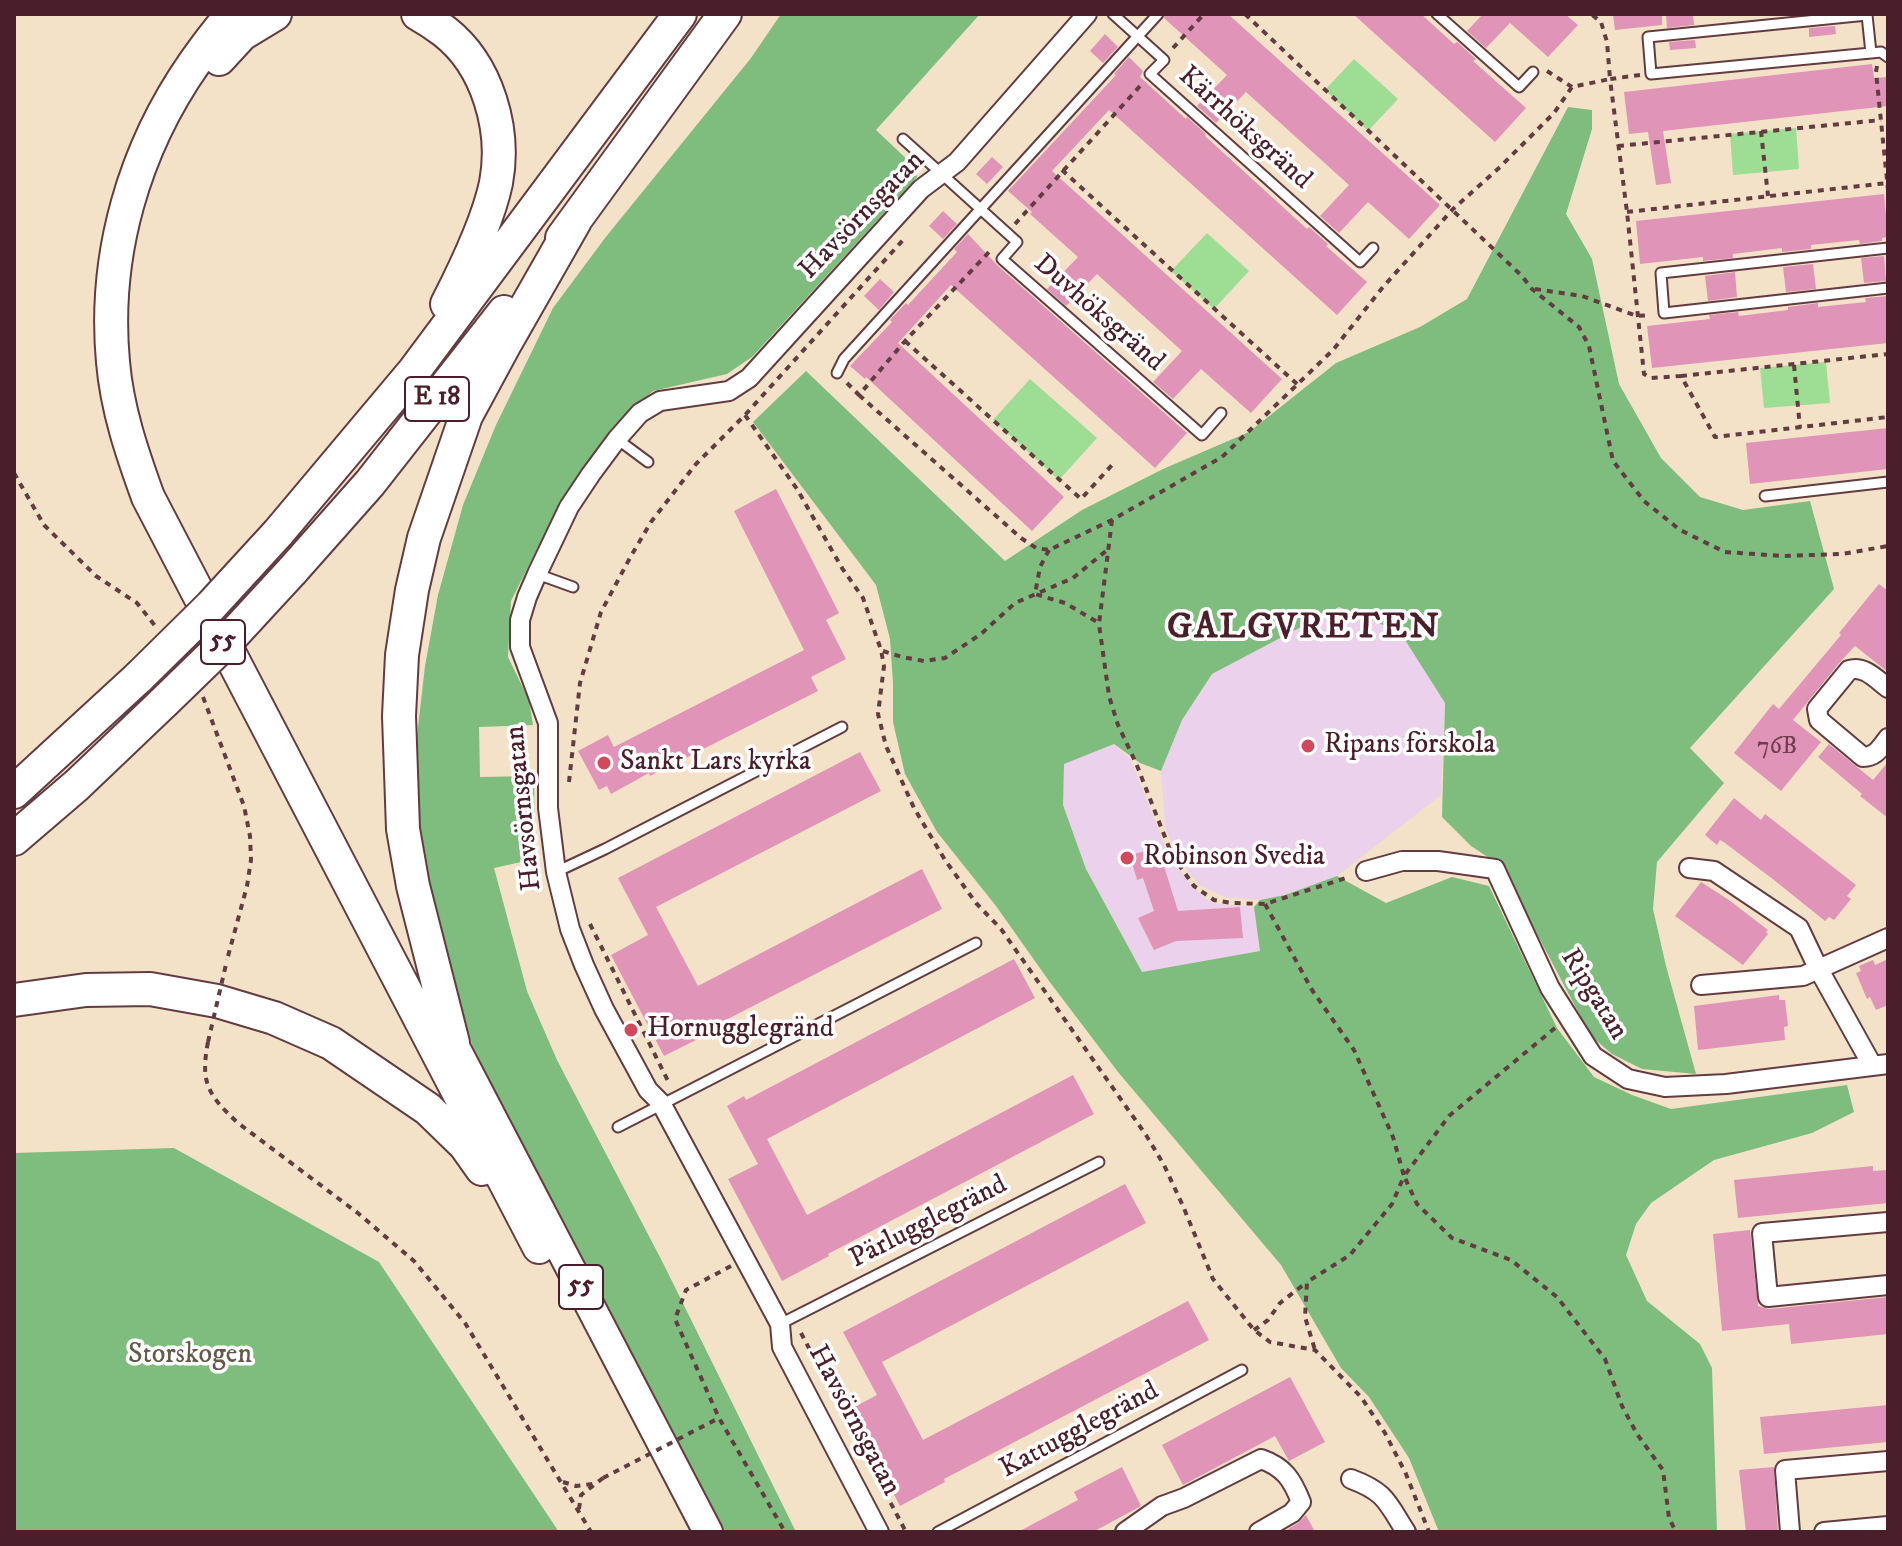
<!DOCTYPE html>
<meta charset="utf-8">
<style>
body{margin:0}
#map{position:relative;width:1902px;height:1546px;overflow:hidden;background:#f3e2c7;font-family:"IM FELL DW Pica",serif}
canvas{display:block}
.frame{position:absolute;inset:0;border:16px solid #4a1f2b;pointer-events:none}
</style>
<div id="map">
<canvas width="1902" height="1546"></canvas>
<div class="frame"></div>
</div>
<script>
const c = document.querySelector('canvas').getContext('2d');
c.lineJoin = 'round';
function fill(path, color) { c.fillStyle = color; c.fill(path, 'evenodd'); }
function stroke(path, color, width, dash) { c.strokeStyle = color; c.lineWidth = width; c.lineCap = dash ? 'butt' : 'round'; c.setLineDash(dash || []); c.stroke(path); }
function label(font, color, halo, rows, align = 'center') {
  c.font = font + ' "IM FELL DW Pica",serif'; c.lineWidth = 7; c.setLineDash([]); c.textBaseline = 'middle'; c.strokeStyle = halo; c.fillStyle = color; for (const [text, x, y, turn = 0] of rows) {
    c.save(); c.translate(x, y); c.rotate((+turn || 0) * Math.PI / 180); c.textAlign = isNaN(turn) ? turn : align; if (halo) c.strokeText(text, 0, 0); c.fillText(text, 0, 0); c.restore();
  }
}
fill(new Path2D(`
 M1339,607l61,25 45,71 -4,92 -104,81 -52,19 -25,5 -35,-3 -26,-12 -19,-24 -15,-34 -4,-56 21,-51 30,-46z
 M1114,744l17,16 34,87 27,40 20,16 42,4 7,44 -119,21 -56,-103 -23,-64v-41z`), '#ebd1ec');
fill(new Path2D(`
 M1354,59l44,40 -30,32 -43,-41z
 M1796,128l3,41 -66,6 -3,-41z
 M1207,233l42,38 -35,38 -43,-38z
 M1826,362l4,41 -66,5 -4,-40z
 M1030,379l67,59 -38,42 -66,-60z`), '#9dde94');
fill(new Path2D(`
 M781,14h199l-104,116 37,35 4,12 -165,180 -25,17 -74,17 -40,36 -66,102 -36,72 -3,56 21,43 4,25 -54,2 1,50 54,-1 1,83 -41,9 33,123 30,69 106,203 133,269h-75l-83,-158 -165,-327 -34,-102 -20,-100 -5,-83 11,-96 13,-71 25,-90 33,-80 57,-117 52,-70 146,-180z
 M1568,107l24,3v19l-26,85 26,45 27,125 42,74 39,39 43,13 67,-9 24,88 -144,159 34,35 -67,79 -4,47 13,57 30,108 -54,-5 -30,-15 -21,-18 -62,-117 -26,-52 -32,-21 -29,-29 3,-114 -45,-71 -61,-25 -127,67 -30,46 -21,51 -21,-8 -26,-19 -50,20 -1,41 23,64 56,103 118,-21 -6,-44 6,-7 25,-5 52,-19 49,27 66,-26 37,9 68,142 37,49 38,18 39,14 176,-24 7,27 -42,21 -98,27 -63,43 -15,21 -10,31 21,46 53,43 12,24 5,164h-278l-30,-74 -40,-61 -28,-29 -60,-103 -163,-193 -69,-91 -53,-75 -59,-74 -32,-58 -12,-52v-39l-3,-44 -14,-54 -123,-163 53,-51 199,190 77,-51 81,-41 86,-37 87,-69 84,-36 47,-28z
 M174,1148l205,114 180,270h-545v-379z`), '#7ebd7e');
fill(new Path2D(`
 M1165,14h63l212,191 -31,34 -41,-37 -29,31 -19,-17 29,-31 -103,-93 -30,31 -19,-17 30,-31 -63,-57z
 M1353,14h68l33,30 3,-2 19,17 -3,2 53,47 -31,34z
 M1483,14h82l13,11 -30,32 -38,-34 -24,25 -19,-17z
 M1613,14h49v11l-47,5z
 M1666,14h27l1,11 -27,3z
 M1835,26l1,8 -27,3v-9z
 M1105,34l13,13 -15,16 -13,-12z
 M1695,40l1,8 -26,2 -1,-8z
 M1129,57l14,14 -3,6 46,42 1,-2 19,17 -1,2 102,93 2,-2 19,17 -2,2 41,36 -30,33 -228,-205 -57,61 230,208 -31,34 -50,-44 -28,30 -20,-17 29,-31 -85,-77 -31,32 -19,-17 31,-32 -48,-43 2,-2 -24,-21 108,-116 -2,-1z
 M1872,64l2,14 14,-1v29l-225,25 8,52 -15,2 -8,-53 -19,2 -5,-42z
 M992,157l11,10 -16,17 -11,-10z
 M1884,194l4,43 -6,1v3l-22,3 -1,-4 -48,5v4l-29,3v-4l-49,6v4l-30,3v-4l-63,7 -4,-43z
 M943,211l14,13 -14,15 -14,-13z
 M968,234l29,31 190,168 -32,35 -204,-183 -53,58 166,154 -32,34 -166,-154 -1,2 -15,-13 42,-44 -2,-2 16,-17 2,2 49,-53 -3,-3z
 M1884,256l2,25 -22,2 -3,-25z
 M1813,264l3,25 -30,3 -3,-25z
 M1735,272l2,25 -29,4 -3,-25z
 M880,279l14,13 -15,18 -15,-14z
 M1888,296v47l-236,25 -5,-42 63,-7 -1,-4 29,-3 1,4 49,-6v-3l30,-4v4l48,-5 -1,-4z
 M1888,428v41l-138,15 -4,-41z
 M776,489l63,124 -13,7 20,39 -35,18 7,14 -168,85 -1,-3 -38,21 -4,-8 -8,4 -21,-39 30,-16 6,12 190,-97 -70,-139z
 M1879,584l9,7v81l-33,-26 -15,16 -47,58 28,22 -40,49 -47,-38 39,-49 6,5 62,-74 -2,-2z
 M1829,744l44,36 15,-18v56l-28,-22 2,-2 -44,-37z
 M860,752l21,39 -225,116 42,79 224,-117 20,40 -224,115 2,4 -56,28 -53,-101 37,-20 -30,-57z
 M1734,798l27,22 4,-6 91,71 -9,11 4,3 -17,21 -5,-3 -4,4 -51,-41 -49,-37 -5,-3 -3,5 -12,-10z
 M1153,849l5,19 6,-2 14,45 62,-4 3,31 -67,3 -22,9 -16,-32 16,-7 -11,-33 -6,2 -7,-25z
 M1701,882l28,18 39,30 -2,2 2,2 -25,31 -68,-49z
 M1014,959l21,39 -268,141 40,76 266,-140 21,39 -266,140 1,2 -47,25 -54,-102 30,-15 -31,-58 17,-10 2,4z
 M1888,959v46l-12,5 -6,-13 -3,2 -11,-26 5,-2 -2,-5 14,-6 2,5z
 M1779,995v5h6l3,26 -4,1 1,13 -87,10 -4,-44z
 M1873,1166v5l15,-1v33l-150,15 -4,-38z
 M1125,1184l21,39 -264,139 41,78 265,-139 21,39 -265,139 1,3 -45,24 -51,-96 28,-15 -34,-63z
 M1750,1230l8,76 11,3 119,-12v37l-97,10 -2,-20 -67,7 -9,-97z
 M1290,1377l35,65 -36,19 -14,-25 -92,49 -21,-40z
 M1888,1405v37l-124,12 -4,-37z
 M1122,1467l19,39 -48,26h-75l60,-32 -4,-8z
 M1774,1467l4,65h-32l-7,-62z
 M1306,1515l9,17h-32l15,-9z`), '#e094b8');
const lane = new Path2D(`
 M1113,14l51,46 -14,14 210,188 13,-14
 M1437,14l82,73 14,-15
 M1871,53l-4,-38 -219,22 3,37 220,-21 10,-1 7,5
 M903,139l114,103 -15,17 200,176 19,-22
 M1888,248l-227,25 3,40 224,-25
 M837,373l7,-14 314,-345
 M617,439l31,23
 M1765,496l123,-14
 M537,574l36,13
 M556,872l49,-23 237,-122
 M618,1127l358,-184
 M780,1324l319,-162
 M938,1532l304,-162`);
const street = new Path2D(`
 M1888,688c-12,-9 -24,-23 -39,-18l-32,39 2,11 44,37c13,0 17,-9 25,-19
 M1689,868l25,3 85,57 19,40 54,97
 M1366,871l36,-10h36l57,8 55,119 43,68 35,23 37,8 61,-3 162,-20
 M1701,985l102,-9 85,-38
 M1888,1222l-126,11 6,64 120,-12
 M1351,1479c35,13 36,23 55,53
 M879,1532l-97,-185 -2,-23 -119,-221 -13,-13 -44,-81 -20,-44 -14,-36 -14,-57 -8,-64v-85l-28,-76v-27l7,-23 10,-23 32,-67 22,-33 26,-35 23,-26 20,-12 69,-10 20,-13 172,-189 36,-27 130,-148
 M1125,1532l37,-26 22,-8 77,-39c23,8 31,20 40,43l-9,11 -33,19
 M1790,1532l-5,-62 103,-9
 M1824,1532l64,-6`);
const primary = new Path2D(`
 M453,1043l255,489`);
const highway = new Path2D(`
 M233,14c-14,14 -26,31 -38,48 -61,87 -92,193 -82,300 4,47 19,91 35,135l391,750
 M418,14c9,5 18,11 26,17 44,34 62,99 52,152 -8,38 -31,86 -49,121
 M219,59l23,-25 33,-20
 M562,238l163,-224
 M278,533l136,-162 266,-357
 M292,571l78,-88 134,-171
 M14,792l125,-115
 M14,839l63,-54 86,-82
 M14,1000l72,-10 64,-1 67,12 57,17 57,25 97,66 37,36 17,24
 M453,1043l-40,-157 -10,-57 -4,-113 3,-61 10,-65 12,-52 42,-122 40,-74 69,-121`);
stroke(lane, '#633c42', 13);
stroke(street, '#633c42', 22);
stroke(primary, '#633c42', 32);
stroke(highway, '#633c42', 36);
stroke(new Path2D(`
 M1245,14l277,262 10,13 47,38 10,19 24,115 31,40 36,29 45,22 58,4 59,-2 46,-8
 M1173,48l31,-34
 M1877,66l-1,6 12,118
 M1547,71l25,16
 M1640,75l-30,4 17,133 17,162 7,4 30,-2 34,61 173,-20
 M1761,131l7,65
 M1618,146l263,-26
 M1062,170l235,214
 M1627,212l260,-29
 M1015,224l126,-139
 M1535,289l47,7 55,20 13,-1
 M905,341l176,158 31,-34
 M1794,365l6,63
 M1681,376l207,-22
 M847,383l12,12 46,-54 85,-90
 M859,395l162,143 15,10 13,2 63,-30 110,-63 111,-107 50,-63 70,-78 47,-42 54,-54 18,-26 38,-8 -3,-37 -6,-20 -10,-8
 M745,415l52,74 45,79 21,30 18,52 3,16 -6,48 8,32 28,62 31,52 31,43 25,26 145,206 18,30 19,41 30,73 41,51 16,12 45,8 46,47 24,36 21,41 23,58
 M14,473l30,52 52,51 41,27 19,24
 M1112,520l-13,104 10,72 9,29 18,38 36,92 22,31 20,14 18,3 33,1 84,-27
 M1049,550l-9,17 -5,27 30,9 34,20
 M883,651l19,6 22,4 21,-3 36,-24 34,-31 58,-25 33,-27
 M203,697l41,109 6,30 1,24 -4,26 -20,74
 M569,782l11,-99 21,-71 30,-56 20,-34 45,-58 49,-49 158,-175
 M1265,904l47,86 42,60 39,87 11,39 -12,28 -42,51 -43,27 -2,35 10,33
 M590,924l78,157
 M1555,1028l-106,88 -45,60 13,28 35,34 59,22 46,37 48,62 17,47 15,28 26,36 6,48 7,14
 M208,1042c-8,41 0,53 30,81l121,91 55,47 51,62 126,209
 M731,1266l-45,24 -11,29 44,99 66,114
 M1254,1330l14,-10 12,-17 27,-21
 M801,1333l105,199
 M563,1482l13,4 17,-2
 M579,1509l2,-14 22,-17`), '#633c42', 4, [6, 6]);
stroke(lane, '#fff', 9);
stroke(street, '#fff', 18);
stroke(primary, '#fff', 28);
stroke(highway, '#fff', 32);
const highwayBridge = new Path2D(`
 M139,677l72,-71 67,-73
 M163,703l69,-67 60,-65`);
stroke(highwayBridge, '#633c42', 36, []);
stroke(new Path2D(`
 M208,1042l19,-82
 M603,1478l116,-60`), '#633c42', 4, [6, 6]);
stroke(highwayBridge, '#fff', 32);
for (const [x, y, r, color] of [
 [1308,746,8,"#d1495b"],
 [604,763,8,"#d1495b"],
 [1127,858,8,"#d1495b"],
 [631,1030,8,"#d1495b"]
]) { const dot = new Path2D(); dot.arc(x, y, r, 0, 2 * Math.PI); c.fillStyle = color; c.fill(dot); stroke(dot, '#fff', 3); }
label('24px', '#703c4e', null, [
 ["76B",1777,748]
]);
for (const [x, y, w] of [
 [437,399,64],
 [223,642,44],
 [581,1287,44]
]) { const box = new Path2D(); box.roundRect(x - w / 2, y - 22, w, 44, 6); c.fillStyle = '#fff'; c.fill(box); stroke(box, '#4a1f2b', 2); }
label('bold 26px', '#4a1f2b', null, [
 ["E 18",437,399],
 ["55",223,642],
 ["55",581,1287]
]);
label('28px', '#4a1f2b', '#fff', [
 ["Kärrhöksgränd",1244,129,42],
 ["Havsörnsgatan",863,216,-46],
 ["Duvhöksgränd",1098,314,41],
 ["Havsörnsgatan",525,808,-96],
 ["Ripgatan",1593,995,58],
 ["Pärlugglegränd",929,1223,-27],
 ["Havsörnsgatan",853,1421,62],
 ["Kattugglegränd",1080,1431,-28]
]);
label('28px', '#4a1f2b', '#fff', [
 ["Ripans förskola",1324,746],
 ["Sankt Lars kyrka",620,763],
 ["Robinson Svedia",1143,858],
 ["Hornugglegränd",647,1030]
], 'left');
label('28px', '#63584a', '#fff', [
 ["Storskogen",190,1356]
]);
c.letterSpacing = '2px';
label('bold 36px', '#4a1f2b', '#fff', [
 ["GALGVRETEN",1304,630]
]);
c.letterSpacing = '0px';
</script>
